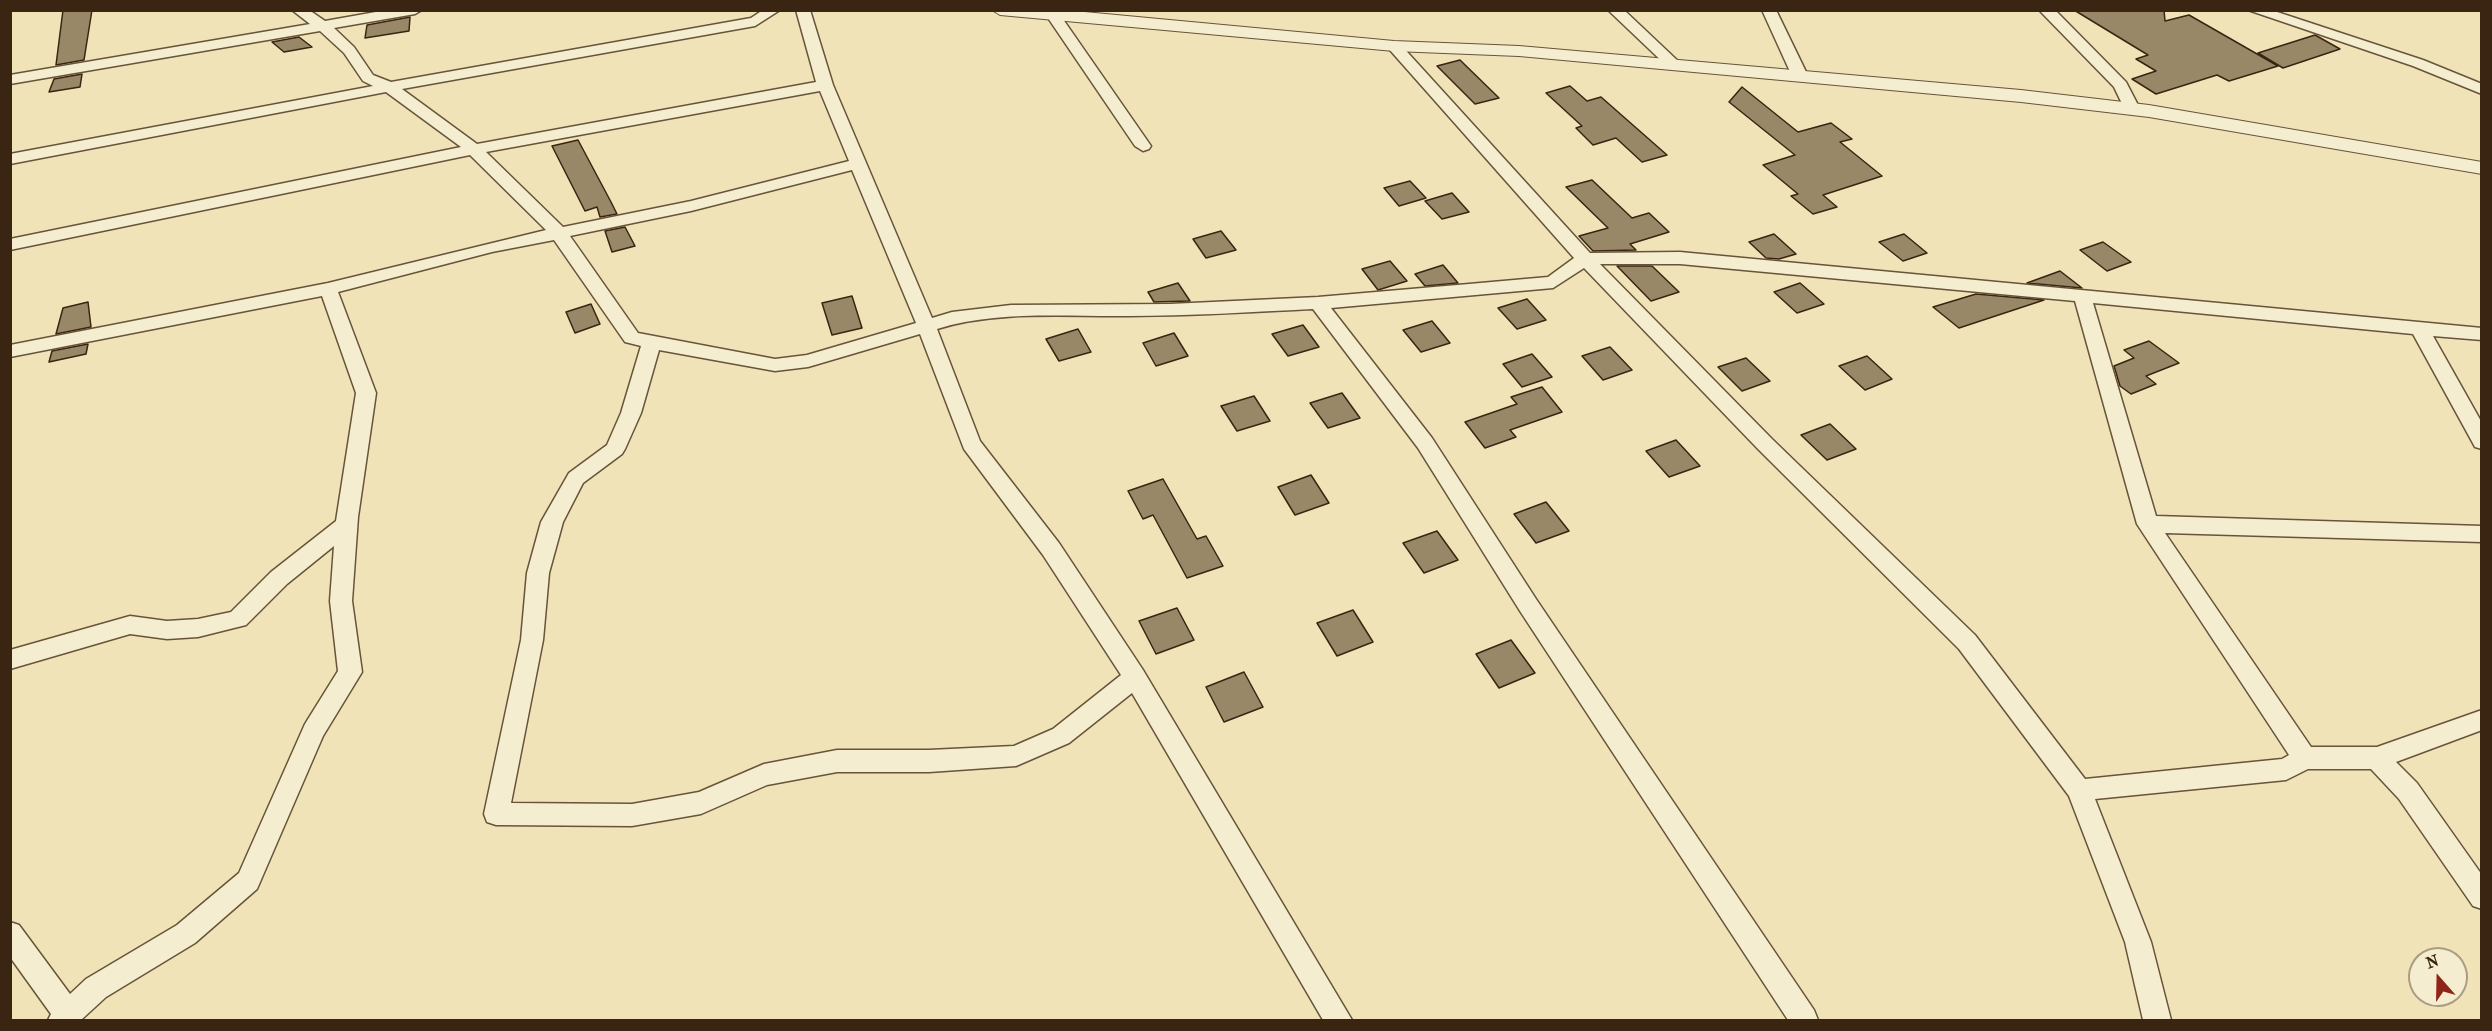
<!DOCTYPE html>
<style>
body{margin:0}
#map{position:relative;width:2492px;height:1031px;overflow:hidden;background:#f0e3b7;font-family:"IM FELL French Canon",serif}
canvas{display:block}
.frame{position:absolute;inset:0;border:12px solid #392511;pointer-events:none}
.north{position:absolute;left:2408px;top:947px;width:60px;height:60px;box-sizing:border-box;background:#f5edd0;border:2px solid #aa9d84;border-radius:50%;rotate:340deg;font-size:16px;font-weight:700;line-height:24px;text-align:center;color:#392511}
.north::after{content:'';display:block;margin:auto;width:21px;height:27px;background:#8f2418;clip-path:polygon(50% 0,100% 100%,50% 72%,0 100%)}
</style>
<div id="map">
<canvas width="2492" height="1031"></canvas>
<div class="frame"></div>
<div class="north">N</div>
</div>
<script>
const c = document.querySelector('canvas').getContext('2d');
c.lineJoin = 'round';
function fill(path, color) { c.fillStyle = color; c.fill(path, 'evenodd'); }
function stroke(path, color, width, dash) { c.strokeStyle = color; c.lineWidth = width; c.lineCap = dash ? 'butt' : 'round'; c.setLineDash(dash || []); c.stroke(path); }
const building = new Path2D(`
 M63,10h29l-8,50 -28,5z
 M2074,10h90l1,11 24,-6 89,51 -49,15 -12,-6 -61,19 -24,-15 24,-8 -20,-12 12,-4z
 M410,17l-1,14 -44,7 2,-13z
 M2315,35l25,14 -57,19 -25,-15z
 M299,37l13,10 -28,5 -12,-10z
 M1460,60l39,38 -24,6 -38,-38z
 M82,74l-2,13 -31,5 5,-13z
 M1570,86l17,15 14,-4 66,58 -25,7 -26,-24 -23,7 -17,-17 6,-2 -36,-33z
 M1742,87l56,45 33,-9 21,16 -12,3 42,34 -59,19 14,12 -24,7 -22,-18 7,-2 -35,-29 32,-10 -66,-53z
 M578,140l33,62 6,12 -17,3 -3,-10 -12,4 -33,-65z
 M1592,180l40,38 17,-5 20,19 -39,12 6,6 -43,1 -14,-15 29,-8 -42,-41z
 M1410,181l16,17 -27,8 -15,-18z
 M1452,193l17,19 -27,7 -17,-18z
 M625,227l10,19 -23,6 -7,-21z
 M1221,231l15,19 -30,8 -13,-19z
 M1774,234l22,20 -17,5 -13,-1 -17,-16z
 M1904,234l23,19 -24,8 -24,-19z
 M2103,242l28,20 -24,9 -27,-21z
 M1390,261l17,20 -29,9 -16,-21z
 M1443,265l15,18 -33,3 -10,-12z
 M1617,266h35l27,26 -28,9z
 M2060,271l22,17 -55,-5z
 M1178,283l12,18 -36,1 -6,-10z
 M1800,283l24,21 -27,9 -23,-21z
 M1976,294l68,6 -85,28 -26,-21z
 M852,296l10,32 -30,7 -10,-32z
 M1527,299l19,21 -29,9 -19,-21z
 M88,302l3,25 -35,7 7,-26z
 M591,304l9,20 -25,9 -9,-21z
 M1432,321l18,22 -29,9 -18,-22z
 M1303,325l16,22 -31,9 -16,-22z
 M1078,329l13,23 -32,9 -13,-22z
 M1174,333l14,23 -32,10 -13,-23z
 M2149,341l30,22 -33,13 10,8 -25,10 -11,-8 -6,-20 20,-8 -10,-8z
 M88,344l-2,10 -37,8 3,-11z
 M1610,347l22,23 -29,10 -21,-24z
 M1532,354l20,23 -30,10 -19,-23z
 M1867,356l25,23 -27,11 -26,-24z
 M1746,358l24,23 -28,10 -24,-24z
 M1542,387l20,25 -52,18 6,7 -31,11 -20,-26 52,-18 -6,-7z
 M1342,393l18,25 -32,10 -18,-25z
 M1254,396l16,25 -33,10 -16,-25z
 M1830,424l26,25 -29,11 -26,-25z
 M1676,440l24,26 -31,11 -23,-26z
 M1311,475l18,28 -34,12 -17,-28z
 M1163,479l34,60 9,-3 17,30 -36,12 -34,-63 -10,4 -15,-28z
 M1546,502l23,29 -33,12 -22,-29z
 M1437,531l21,29 -34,13 -21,-30z
 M1177,608l17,32 -38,14 -17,-33z
 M1353,610l20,32 -36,14 -20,-33z
 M1511,640l24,33 -36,15 -23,-34z
 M1244,672l19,35 -39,15 -18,-35z`);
fill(building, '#988867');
stroke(building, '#392511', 1.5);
const minor = new Path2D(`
 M292,10h17l16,11 62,-11h35l-7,4 -81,14 20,19 19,28 18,7 360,-64 12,-8h17l-25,16 -353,63 75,55 339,-62 -20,-72h14l23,75 99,233 20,-6 59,-7 159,-1 148,-7 151,-13 79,-7 26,-19 -185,-209 -2,-3 2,-3h10l191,210 90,-1 802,76v12l-49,-4 49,87v26l-7,-2 -62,-113 -320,-31 63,213 326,10v16l-317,-9 146,214h66l105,-37v20l-86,32 21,21 65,92v34l-9,-3 -74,-107 -28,-30h-63l-22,11 -191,19 56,143 20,78h-28l-18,-78 -56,-146 -110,-147 -201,-200 -174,-181 -31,20 -222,20 101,130 104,161 278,411 4,10h-30l-268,-409 -102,-163 -105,-139c-61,3 -123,7 -184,7 -63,1 -131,-6 -192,13l43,112 79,102 84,127 209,350h-29l-191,-327 -63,50 -53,23 -87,6h-92l-70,13 -66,29 -69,12 -136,-1 -9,-3 -3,-8 37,-174 6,-67 14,-51 28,-49 38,-28 14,-32 20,-67 -16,-4 -71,-102 -62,12 -154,40 38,101 -18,124 -6,84 10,71 -39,64 -66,153 -62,54 -89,54 -25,23h-33l3,-6 -41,-57v-35l9,3 51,69 16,-15 91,-54 62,-52 66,-149 33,-53 -8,-70 4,-55 -47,38 -41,41 -48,12 -31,2 -37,-5 -120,35v-19l120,-34 37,5 31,-2 33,-7 40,-40 65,-51 20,-128 -34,-97 -312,61v-12l318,-62 218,-53 -76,-75 -460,95v-11l451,-92 -75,-55 -376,72v-10l363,-68 -10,-5 -19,-28 -24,-22 -310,53v-9l300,-51zM820,91l29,70 -158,40 -128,26 -77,-75zM852,170l64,153 -109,32 -32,4 -137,-26 -68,-97 121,-25zM1600,264h80l395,37 62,223 152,231 -7,4 -197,20 -110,-144 -203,-196zM920,334l44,115 79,106 78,120 -68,54 -39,17 -85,4h-92l-73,14 -65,28 -67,12 -121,-1 32,-163 6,-67 14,-51 20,-39 39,-29 3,-5 16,-36 18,-63 116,21 33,-4z
 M1608,10h16l55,52 3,3 -3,3h-10z
 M1762,10h14l32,66 -3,3h-10l-3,-3z
 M2039,10h16l71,72 14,27 -2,3h-12l-12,-25z
 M2248,10h23l152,50 59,24v10l-69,-28z
 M1053,11l5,1 93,134 -2,3 -6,2 -8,-5 -89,-131z`);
const tertiary = new Path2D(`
 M992,10h71l331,31 125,5 502,44 128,15 333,57v12l-333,-57 -128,-15 -502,-46 -125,-5 -394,-36z`);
stroke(minor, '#67543a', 3);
stroke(tertiary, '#67543a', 2);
fill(minor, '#f5edd0');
fill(tertiary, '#f5edd0');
</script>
